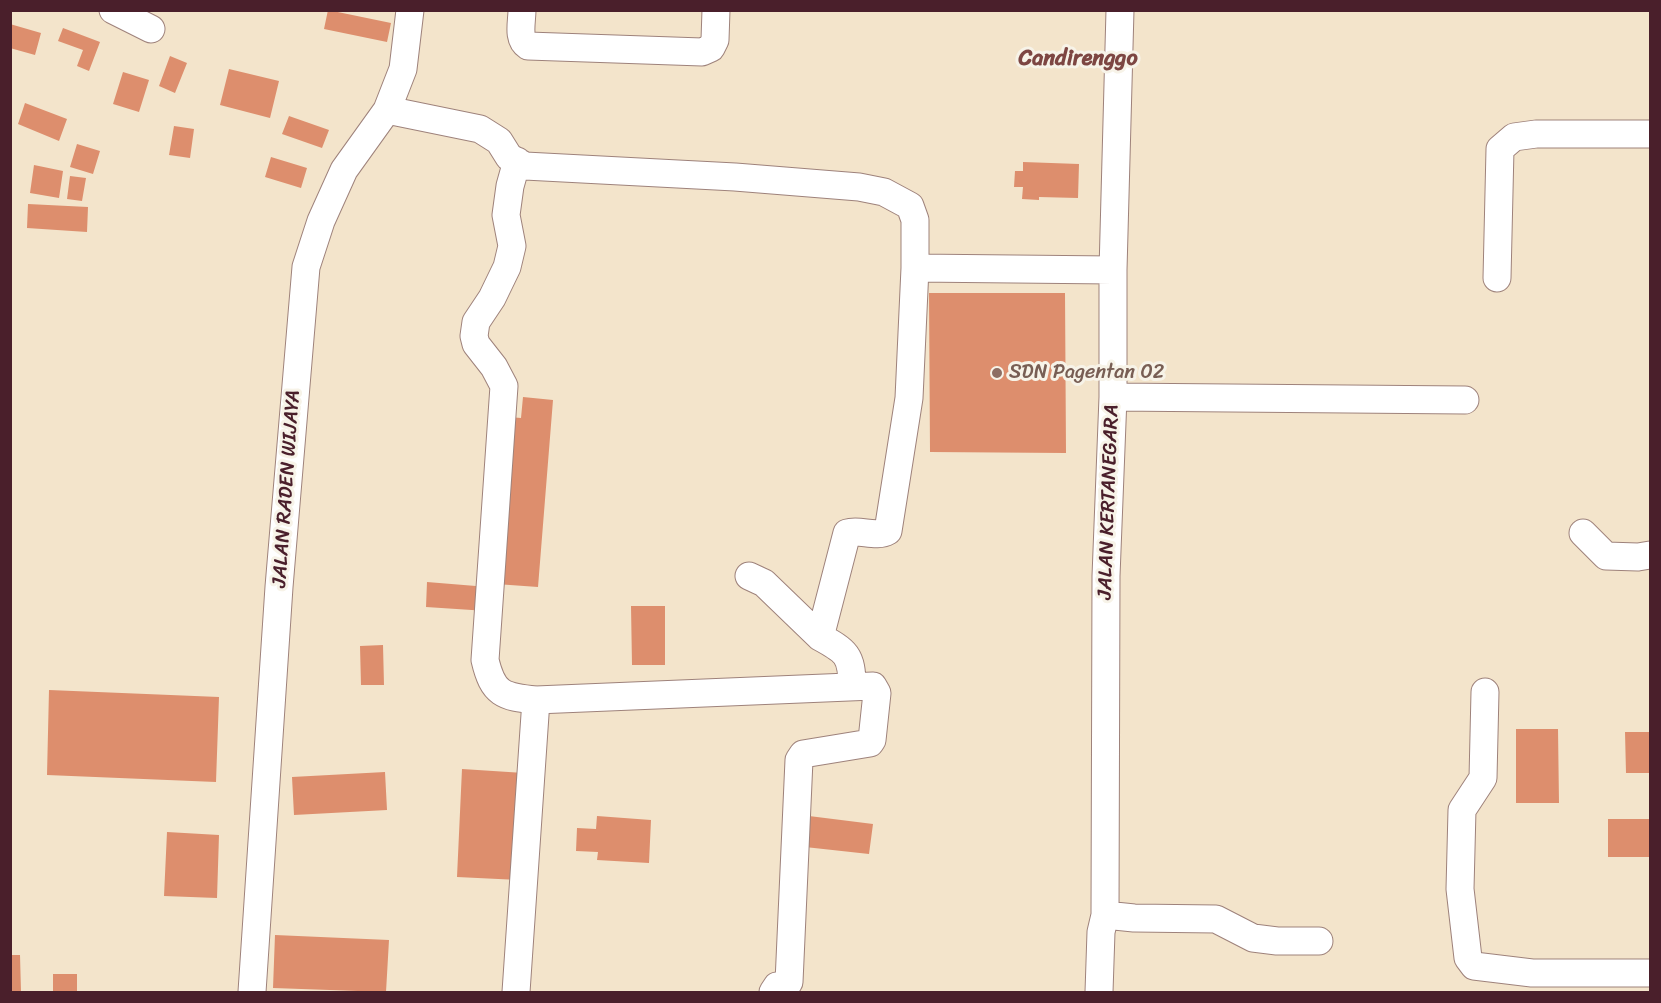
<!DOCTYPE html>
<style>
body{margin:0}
#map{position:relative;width:1661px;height:1003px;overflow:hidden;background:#f3e4cb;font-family:Sriracha,sans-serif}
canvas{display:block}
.frame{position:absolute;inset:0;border:12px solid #4a1f2b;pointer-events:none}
</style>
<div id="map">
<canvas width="1661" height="1003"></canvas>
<div class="frame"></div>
</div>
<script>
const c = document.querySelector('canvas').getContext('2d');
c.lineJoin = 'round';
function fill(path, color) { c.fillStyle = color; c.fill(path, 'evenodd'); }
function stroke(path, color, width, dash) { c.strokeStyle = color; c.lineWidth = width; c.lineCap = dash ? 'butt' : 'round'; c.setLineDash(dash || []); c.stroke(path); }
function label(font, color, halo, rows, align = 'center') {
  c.font = font + ' Sriracha,sans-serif'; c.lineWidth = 6; c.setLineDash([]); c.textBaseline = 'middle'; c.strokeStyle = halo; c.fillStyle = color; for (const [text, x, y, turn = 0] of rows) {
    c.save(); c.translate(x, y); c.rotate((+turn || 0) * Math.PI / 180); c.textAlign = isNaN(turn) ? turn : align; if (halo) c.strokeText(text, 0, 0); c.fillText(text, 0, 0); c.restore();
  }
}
fill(new Path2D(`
 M328,10l63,13 -4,19 -63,-13z
 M10,24l31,9 -6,22 -25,-7z
 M63,28l37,14 -11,29 -12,-5 6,-16 -25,-9z
 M170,56l17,7 -12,30 -16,-7z
 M229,69l50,12 -9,37 -50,-13z
 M123,72l26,8 -10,32 -26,-8z
 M25,103l42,16 -8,22 -41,-17z
 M289,116l40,14 -7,18 -40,-14z
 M174,126l20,3 -4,29 -21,-3z
 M77,144l23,7 -7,23 -23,-7z
 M271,157l36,11 -6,20 -36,-11z
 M1023,162l56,2 -1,34 -39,-1v3l-17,-1 1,-12h-9l1,-16h8z
 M34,165l29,6 -4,27 -29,-5z
 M70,176l16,2 -4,23 -15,-2z
 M28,204l60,3 -1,25 -60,-4z
 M929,293h136l1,160 -136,-1z
 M523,397l30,3 -15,187 -42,-3 13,-167 12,1z
 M427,582l61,5 -1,24 -61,-4z
 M631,606h34v59h-33z
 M383,645l1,40h-23l-1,-39z
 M49,690l170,7 -3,85 -169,-7z
 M1516,729h42l1,74h-43z
 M1625,732h25v41h-24z
 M462,769l62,4 -5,107 -62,-3z
 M385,772l2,38 -93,5 -2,-38z
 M597,816l54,4 -2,43 -52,-3 1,-8 -22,-1 1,-23 19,1z
 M809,816l64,8 -4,30 -64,-7z
 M1608,819h42v38h-42z
 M167,832l52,3 -2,63 -53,-2z
 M275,935l114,5 -3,52 -113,-4z
 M10,955h10l1,37h-11z
 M53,974h24v18h-24z`), '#dd8e6d');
const street = new Path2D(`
 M113,10l38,19
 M522,10c0,12 -5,29 6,36l174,6 9,-4 4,-8 1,-30
 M387,110l93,19 19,12 10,16 16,9 210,11 124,10 25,5 26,14 5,14v48l198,2
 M517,161l-7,25 -4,29 6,31 -5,21 -15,31 -16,24 -2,14 2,8 18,23 10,19 -19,274c8,34 18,37 51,40
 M1497,278l3,-129 14,-12 22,-3h114
 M1113,397l352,3
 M1583,533l23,23 32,1 12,-2
 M749,576l15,7 56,54 27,-104c13,-4 29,5 41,-2l21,-133 6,-130
 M820,637c26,14 32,18 32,49
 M1485,692l-2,86 -21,32 -2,79 8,69 6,8 58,7h118
 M1105,915l29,3 82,1 37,19 24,3h42
 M252,992l27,-405 27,-320 15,-46 23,-51 43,-60 16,-41 7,-59
 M516,992l20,-292 337,-14 4,7 -5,47 -2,3 -67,11 -4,6 -10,222 -2,3 -10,1 -4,6
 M1099,992l2,-60 4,-17 1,-339 7,-179v-127l7,-260`);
stroke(street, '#9e827b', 29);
stroke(street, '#fff', 27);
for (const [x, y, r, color] of [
 [997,373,6,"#8d6e63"]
]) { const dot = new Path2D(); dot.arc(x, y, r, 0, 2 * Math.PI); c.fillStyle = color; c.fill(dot); stroke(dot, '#f7f3e8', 2); }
label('20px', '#785e54', '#f7f3e8', [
 ["SDN Pagentan 02",1009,373]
], 'left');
label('20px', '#4a1f2b', '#f7f3e8', [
 ["JALAN RADEN WIJAYA",287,489,-86],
 ["JALAN KERTANEGARA",1109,502,-88]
]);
label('bold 22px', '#7d4642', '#f7f3e8', [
 ["Candirenggo",1078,59]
]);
</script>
